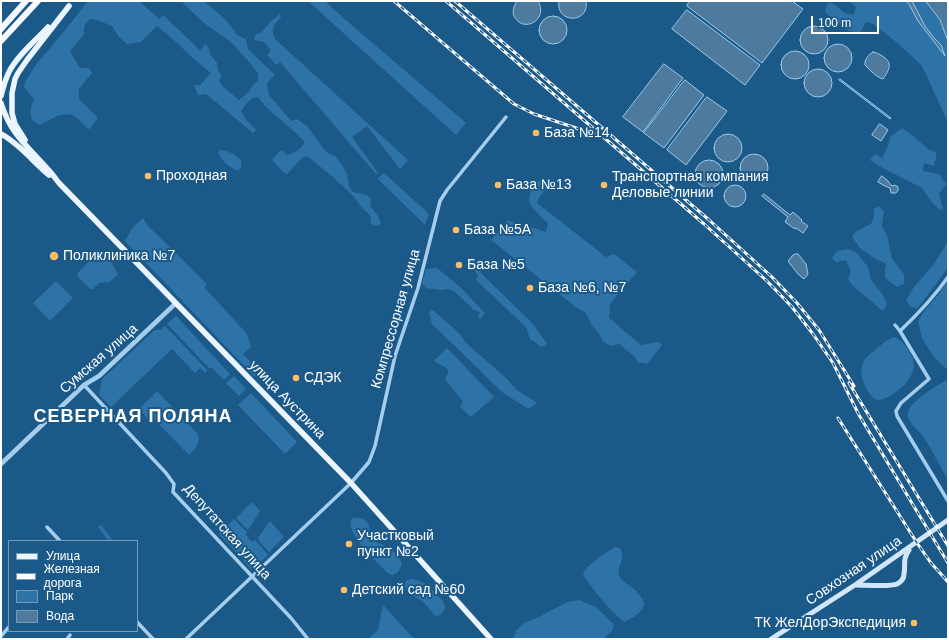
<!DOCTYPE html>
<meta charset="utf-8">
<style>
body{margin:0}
#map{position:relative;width:949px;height:640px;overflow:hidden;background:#1b5989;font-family:Helvetica,sans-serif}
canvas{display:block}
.frame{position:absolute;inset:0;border:2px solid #fff;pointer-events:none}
.legend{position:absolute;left:8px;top:540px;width:130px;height:92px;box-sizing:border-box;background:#1b5989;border:1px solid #769bb8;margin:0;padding:5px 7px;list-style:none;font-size:12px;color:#fff}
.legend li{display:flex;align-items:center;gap:8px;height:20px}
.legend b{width:20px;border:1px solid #769bb8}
.scale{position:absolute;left:811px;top:16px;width:68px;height:18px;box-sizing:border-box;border:2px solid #fff;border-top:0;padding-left:5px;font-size:12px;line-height:14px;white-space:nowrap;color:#fff;-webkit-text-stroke:3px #1b5989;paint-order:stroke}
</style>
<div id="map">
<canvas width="949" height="640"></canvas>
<div class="frame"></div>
<ul class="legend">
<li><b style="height:5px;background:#eaf5ff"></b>Улица</li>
<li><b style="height:5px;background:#fff"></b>Железная дорога</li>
<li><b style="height:11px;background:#2e73a7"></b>Парк</li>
<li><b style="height:11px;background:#4e7a9d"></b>Вода</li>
</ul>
<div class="scale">100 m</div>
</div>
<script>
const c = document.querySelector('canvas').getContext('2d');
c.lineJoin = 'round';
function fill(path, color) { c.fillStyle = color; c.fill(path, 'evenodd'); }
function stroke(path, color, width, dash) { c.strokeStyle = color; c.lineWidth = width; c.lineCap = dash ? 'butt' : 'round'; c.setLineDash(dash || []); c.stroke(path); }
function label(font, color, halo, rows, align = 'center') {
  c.font = font + ' Helvetica,sans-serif'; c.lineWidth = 4; c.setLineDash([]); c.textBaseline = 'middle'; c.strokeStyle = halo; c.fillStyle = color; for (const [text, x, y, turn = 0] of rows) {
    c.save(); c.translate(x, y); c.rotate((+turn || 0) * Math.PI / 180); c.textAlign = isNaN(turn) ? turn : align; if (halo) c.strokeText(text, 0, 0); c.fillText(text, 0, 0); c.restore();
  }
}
fill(new Path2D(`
 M88,1h51l20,18 4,-4 37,35 6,-6 3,4 1,6 7,9 1,8 4,4 -3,6 3,5 17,14 9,-7 5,-8 5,-4v-8l-9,-11 -18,-20 -27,-19 -23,-22h23l24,21 9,13 9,4 2,10 27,26 -8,8 2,12 22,26 6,-2 10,7 16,22 6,6 6,2 7,9 5,9 2,12 4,6 14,3 4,4 -1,7 8,10 3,8 -5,2 -5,-2 -1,-9 -8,-7 -8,-11 -11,-11 -7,-6 -20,-17 -9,-7 -5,2 -15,16 -3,-1 -12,-13 8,-9h2l5,4c9,-2 14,-6 18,-13l-7,-7 -32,-28 -8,-10c-8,0 -12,8 -17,14l5,9 10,10 -3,3 -47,-39 -8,1 -4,-10h6l11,-12c-19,-14 -35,-33 -54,-47l-16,16 -14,2 -8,-7 -7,-11 -15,-6 -7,-1 -6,7v8l-14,17 10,17h9l3,5 -13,16v10l19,19 -8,11c-6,-2 -7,-6 -12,-10 -12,-11 -26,0 -38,6 -2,-1 -4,-2 -6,-3 -6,-6 -3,-16 0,-23l-10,-12 1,-5 10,-16 31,-37z
 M308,1h17l23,21 118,101 -10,12z
 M849,1h57l3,3 9,17 26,34 -3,-10 -7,-7 -9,-12 -13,-25h14l14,19 8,21v79l-2,-2 -24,-52 -22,-21 -28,-22 -6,-1 -6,11 -11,-2 -24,-19 2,-8 4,-2 14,11 9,2 2,-8z
 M280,14l1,3c-7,9 -11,10 -6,22l133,121 -8,9 -33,-43 -15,11 26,36 -2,1 -96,-112 -4,3 -9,-10 4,-5 -7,-8 -10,-2 2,-6 5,-1 10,-12z
 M902,128l11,8 16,14 7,2v5l-2,9 -10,-3 -1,8 16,3 7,10 -7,10 4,15 -3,1 -9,-9 -9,-13 -45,-23 -7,-5 5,-6 7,4 6,-12 2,-9z
 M221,150l11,3 9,7v7l-3,4c-10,-5 -15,-8 -20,-19z
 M384,173l45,41 -4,11 -47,-46v-1z
 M543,178l6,2 1,6c-6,5 -11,10 -13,17l69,54 8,-3 23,18 -27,32 -1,14 32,27 17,-3 4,3 -15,19 -9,-2 -3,-5 -16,-13 -9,2 -7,-5 -5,-9 -5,-5 -7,-14 -9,-5 -86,-68 17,-20 16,8 7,-1 15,5 2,-9 -5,-4 -10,-11 -4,-6 1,-9 4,-9z
 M879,206l5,5 -2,15 5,9 5,24 12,15v10l-7,3 -12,-9v-7l1,-7 -5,-3 -4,-1 -17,-12 -8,-11 3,-5 16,-8 3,-8v-7z
 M143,218l4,7 60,59 -2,4 42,46 4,13 -8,7 17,18 -5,5 -130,-136 8,-14z
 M948,241v27l-31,41 -7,-3 -4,-6 8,-13 20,-23z
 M848,249l8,3 12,15 3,13 12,15 4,10 -4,6 -4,-3 -27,-23 -4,-6 3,-8 -5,-11 -10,2 -4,-4 5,-7z
 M101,252c7,5 13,14 17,22l-8,8 -11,1 -6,6h-3l-13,-13c1,-5 3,-5 6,-8 7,-7 8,-13 18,-16z
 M437,268l24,20 24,25 -4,6 -3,-2 2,-4 -4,-3 -1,1 -20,-19 -7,-3 -6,1 -16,-2 -4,-4 4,-15z
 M478,268l4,6 52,51 13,19 -5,3 -12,-8 -4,-12 -50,-47 2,-5 -5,-6z
 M948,279v88l-3,1 -12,-12 -11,-18 -4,-17 7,-11 14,-16z
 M56,281l17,17 -23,23 -17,-18z
 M433,310l28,25 4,7 41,36 11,12 20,13 -9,6 -26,-17 -70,-68 -3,-12z
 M176,316l54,58 -6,6 -13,-13 -1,2 -43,-45z
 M165,326l42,44 -2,3 -5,-5 -5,5 -23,-24 -61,58 -12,-12 3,-16 53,-49h5z
 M894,337c6,2 9,6 13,11 4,5 7,11 7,17 -1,15 -16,28 -29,33 -2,1 -4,2 -6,2 -4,0 -7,-3 -10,-7 -7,-10 -11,-23 -4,-34 3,-4 8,-7 11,-10 6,-5 11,-9 18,-12z
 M447,348l47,49 -23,20 -11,-10 3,-5 -18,-23 3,-6v-4l-14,-8z
 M234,376l12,13 -7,7 -13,-13z
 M947,380h1v100c-9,-15 -17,-33 -27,-46 -5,-6 -14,-12 -13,-21 0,-10 30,-29 39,-33z
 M157,391l40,42 2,7 -3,8 -7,7 -38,-39 -3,3 -9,-10z
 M251,393l46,49 -12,12 -47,-49z
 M252,502l8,9 -12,19 -12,-12z
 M353,518c4,-1 11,0 14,4 4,5 1,11 6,17 3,4 6,4 10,6 9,4 16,10 19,19l-4,8 -5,3 -4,-1c-12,-12 -41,-36 -38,-54z
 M234,519l13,13 -2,2 7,8 3,-2 13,15 -16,15 -33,-36z
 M270,521l14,16 -15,15 -10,-11 -1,-3z
 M101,525l12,16h-4l-11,-14z
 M615,547l5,1c7,13 -4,16 -1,27 2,7 13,11 18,17 3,3 5,7 7,10 0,11 -11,15 -19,20 -9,-4 -38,-39 -42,-48 3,-9 24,-22 32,-27z
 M411,579c5,1 9,2 13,4 5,3 20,17 21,23 0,2 -1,4 -2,6 -2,3 -4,4 -8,4 -4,-5 -8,-11 -13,-15 -7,-5 -21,-9 -16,-20z
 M579,600l17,7 17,17 1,2 -3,6 -8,7h-90l3,-8 8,-8 17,-7 26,-14z
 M383,605l31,34h-46l10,-9z`), '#2e73a7');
const water = new Path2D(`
 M517,1h21c11,19 -15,33 -24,15 -2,-5 0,-10 3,-15z
 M559,1h27c4,23 -31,23 -27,0z
 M690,1h102l11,8 -41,54 -75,-57z
 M906,1h6l13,25 9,12 7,7 4,11 -27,-35 -9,-17z
 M926,1h22v40l-8,-21z
 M687,10l73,55 -15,20 -73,-56z
 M539 30a14 14 0 1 1 28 0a14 14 0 1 1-28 0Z
 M800 40a14 14 0 1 1 28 0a14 14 0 1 1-28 0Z
 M824 58a14 14 0 1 1 28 0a14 14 0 1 1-28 0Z
 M781 65a14 14 0 1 1 28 0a14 14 0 1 1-28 0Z
 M873,52c5,1 8,3 12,6 8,6 3,14 -2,21 -7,-2 -13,-9 -18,-14 -1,-5 4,-11 8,-13z
 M664,64l19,14 -40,54 -20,-15z
 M804 83a14 14 0 1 1 28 0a14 14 0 1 1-28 0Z
 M840,79l51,39 -1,1 -51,-39z
 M685,80l19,15 -40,53 -20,-15z
 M707,97l20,14 -41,54 -19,-15z
 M880,124l8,6 -7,11 -9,-6z
 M714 148a14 14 0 1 1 28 0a14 14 0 1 1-28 0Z
 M740 168a14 14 0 1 1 28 0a14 14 0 1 1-28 0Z
 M695 174a14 14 0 1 1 28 0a14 14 0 1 1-28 0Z
 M882,176l5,4 5,6 3,-1 3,2v3l-2,3h-5l-1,-5 -7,-3 -5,-3z
 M724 196a11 11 0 1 1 22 0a11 11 0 1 1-22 0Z
 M764,194l26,21 3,-3 9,8 -1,1 7,5 -5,7 -7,-5 -1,1 -10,-7 3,-5 -26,-21z
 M798,254l8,10 2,10 -4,5 -6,-5 -10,-13 5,-6z`);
fill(water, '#4e7a9d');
stroke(water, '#98cbee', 1);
stroke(new Path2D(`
 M895,325l5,6 29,48 -28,24 -5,8 1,5 51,85
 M900,331c18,-17 34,-34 48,-54
 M84,385l82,88 8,11 -1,8 118,126 17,21
 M47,527l13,14
 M137,622l16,17
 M1,636l8,-9
 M67,639l3,-4
 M186,639l165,-156 18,-21 6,-16 20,-90 23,-68 22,-87 7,-11 59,-73`), '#a5ceec', 3.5);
stroke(new Path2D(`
 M1,464l83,-79 15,-9 77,-73`), '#a5ceec', 4.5);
stroke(new Path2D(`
 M856,585c8,0 35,2 41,-1 4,-2 7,-6 7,-10 2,-10 -2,-14 5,-24
 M771,639l84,-54 93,-65`), '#d1e7f9', 5);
stroke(new Path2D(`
 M1,96c2,-8 4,-16 8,-24 8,-16 26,-31 39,-45
 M1,103c9,29 23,40 42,61 6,6 11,12 16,19l292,300 140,156
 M1,134c19,10 32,28 48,41
 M25,140l-10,-16 -3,-11v-20l3,-14 3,-6 9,-13 42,-54`), '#eaf5ff', 5.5);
stroke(new Path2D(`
 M1,29l25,-28
 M1,41l37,-40`), '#f4faff', 6);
const rail = new Path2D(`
 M394,1l120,103 20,10 45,15 19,7
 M446,1l258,223 64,58 24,25 21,27 20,29 26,52 89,148
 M455,1l253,218 64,58 25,26 22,27 35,56
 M849,383l99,163
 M838,418l79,125 14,20 17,19`);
stroke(rail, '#fff', 3);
stroke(rail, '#1b5989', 1.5, [4.5]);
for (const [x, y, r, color] of [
 [536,133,4,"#fdbd62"],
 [148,176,4,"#fdbd62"],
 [498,185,4,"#fdbd62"],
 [604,185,4,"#fdbd62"],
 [456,230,4,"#fdbd62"],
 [54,256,5,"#fdbd62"],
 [459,265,4,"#fdbd62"],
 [530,288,4,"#fdbd62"],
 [296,378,4,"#fdbd62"],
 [349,544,4,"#fdbd62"],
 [344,590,4,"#fdbd62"],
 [914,623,4,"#fdbd62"]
]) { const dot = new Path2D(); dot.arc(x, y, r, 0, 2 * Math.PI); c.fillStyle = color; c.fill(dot); stroke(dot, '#1b5989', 1.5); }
label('14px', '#fff', '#1b5989', [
 ["База №14",544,133],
 ["Проходная",156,176],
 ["Транспортная компания",612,177],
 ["Деловые линии",612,193],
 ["База №13",506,185],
 ["База №5А",464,230],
 ["Поликлиника №7",63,256],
 ["База №5",467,265],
 ["База №6, №7",538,288],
 ["СДЭК",304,378],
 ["Участковый",357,536],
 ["пункт №2",357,552],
 ["Детский сад №60",352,590],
 ["ТК ЖелДорЭкспедиция",906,623,"right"]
], 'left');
label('14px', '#fff', '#1b5989', [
 ["Компрессорная улица",396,319,-74],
 ["Сумская улица",99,359,-41],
 ["улица Аустрина",287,400,46],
 ["Депутатская улица",227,532,48],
 ["Совхозная улица",854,571,-34]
]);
c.letterSpacing = '1px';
label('bold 18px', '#fff', '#1b5989', [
 ["СЕВЕРНАЯ ПОЛЯНА",133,417]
]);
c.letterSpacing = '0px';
</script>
